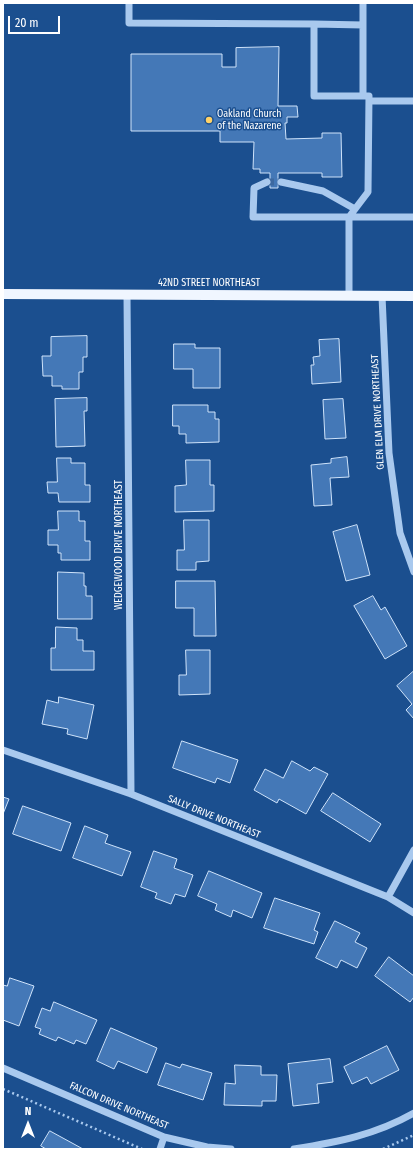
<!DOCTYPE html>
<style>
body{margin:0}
#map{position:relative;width:417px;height:1152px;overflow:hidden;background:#1b4f8f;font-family:"Fira Sans Condensed",sans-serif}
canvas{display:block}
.frame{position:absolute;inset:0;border:4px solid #fff;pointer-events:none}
.north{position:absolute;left:8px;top:1104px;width:40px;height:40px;-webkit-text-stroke:3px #1b4f8f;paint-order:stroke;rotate:0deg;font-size:11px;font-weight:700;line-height:16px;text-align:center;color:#fff}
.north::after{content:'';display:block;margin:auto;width:14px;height:18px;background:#fff;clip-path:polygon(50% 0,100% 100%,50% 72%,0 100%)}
.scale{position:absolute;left:8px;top:16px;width:52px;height:18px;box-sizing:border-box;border:2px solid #fff;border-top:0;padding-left:5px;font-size:12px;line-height:14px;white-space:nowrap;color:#fff;-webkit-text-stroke:3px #1b4f8f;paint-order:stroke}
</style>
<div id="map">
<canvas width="417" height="1152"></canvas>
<div class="frame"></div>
<div class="north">N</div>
<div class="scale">20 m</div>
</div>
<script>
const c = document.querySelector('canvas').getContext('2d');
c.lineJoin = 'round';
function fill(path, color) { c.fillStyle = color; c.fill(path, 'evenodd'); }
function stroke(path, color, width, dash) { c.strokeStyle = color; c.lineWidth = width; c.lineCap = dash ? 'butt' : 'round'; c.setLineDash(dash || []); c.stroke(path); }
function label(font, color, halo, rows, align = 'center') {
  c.font = font + ' "Fira Sans Condensed",sans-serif'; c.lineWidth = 3; c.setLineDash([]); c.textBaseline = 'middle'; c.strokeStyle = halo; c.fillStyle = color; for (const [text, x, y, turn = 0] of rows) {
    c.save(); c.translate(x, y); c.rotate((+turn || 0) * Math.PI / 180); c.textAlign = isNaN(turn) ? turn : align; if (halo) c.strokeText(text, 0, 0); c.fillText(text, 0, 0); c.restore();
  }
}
const building = new Path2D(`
 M279,47l-1,59h19l1,11h-11v6h-2l1,16 36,-1v-5h19l1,44h-20v-4h-44v15h-8v-15h-10v-4h-7l1,-27h-34v-11h-89v-77h91v13h14v-19z
 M87,336v21h-4v15h-4v17h-17v-3h-10v-10h-9l-1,-20h9v-19z
 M339,339l2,43 -29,2 -1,-19h3l-1,-8 7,-1 -1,-16z
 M174,344h21v4h25v40h-27v-19h-19z
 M87,398v13h-3l1,35 -29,1 -1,-48z
 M343,399l3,39 -21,1 -2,-39z
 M173,405h35v7h7v7h4v23l-33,1v-9h-7v-8h-6z
 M347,457l2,20 -19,1 2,27 -18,1 -3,-41 20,-2v-4z
 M57,458h14v5h14v22h5v17h-31l-1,-9h-10l-1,-11h10z
 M186,460h24v25h4v26l-39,1v-26l11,-1z
 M58,511h21v10h6v20h5v19h-29v-7h-3v-8h-10v-15h10z
 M184,520h25v41l-13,1v8h-19v-20h7z
 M357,525l13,50 -24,6 -13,-49z
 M58,572l26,1v13h2v10h6v23h-34z
 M176,581h39l1,55h-22v-28h-18z
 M373,596l8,14 4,-3 22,39 -22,13 -31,-53z
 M56,627l21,1v12h6v11h11v19h-43v-22h4z
 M186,650h24v44l-31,1v-20h7z
 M414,671v48l-8,-9 6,-6 -15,-18z
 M59,697l35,8 -7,34 -20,-5 1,-5 -26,-5 5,-24 11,3z
 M182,741l56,19 -8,23 -13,-5 -2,5 -42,-15z
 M292,761l18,10 4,-4 14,7 -22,40 -27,-15 -2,4 -23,-13 11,-21 18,9z
 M333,793l48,31 -11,18 -49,-31z
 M3,797l6,2 -6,15z
 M23,806l48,17 -10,28 -48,-17z
 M85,826l23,9 -3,8 26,9 -9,24 -49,-18z
 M154,851l23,8 -3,9 19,7 -8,22 -10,-3 -4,10 -16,-6 2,-5 -16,-6z
 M209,871l53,22 -10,25 -19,-8 -2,7 -16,-7 2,-6 -19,-8z
 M275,898l45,15 -6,17 4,2 -4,12 -50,-16z
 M335,921l25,12 -5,9 12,6 -10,20 -16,-8 -4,8 -21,-10z
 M389,957l25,19v21l-4,5 -35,-26z
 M10,978l24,8 -15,40 -16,-6v-35l4,1z
 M54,1002l43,18 -11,24 -10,-4 -2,4 -16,-7 -2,4 -17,-7 2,-5 -6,-2 7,-19 8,3z
 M111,1028l46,20 -10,25 -29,-12 -4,8 -17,-8z
 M387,1046l12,24 -28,14 -4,-7 -15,7 -8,-17z
 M330,1059l3,23 -16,2 2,19 -26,3 -5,-42z
 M166,1063l14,5 2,-4 30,9 -9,27 -45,-15z
 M235,1065l26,1v9h16l-1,26h-14v5l-38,-1 1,-22 10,1z
 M50,1131l33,18h-37l-5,-3z`);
fill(building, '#4478b7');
stroke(building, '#cfe3fa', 1);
stroke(new Path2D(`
 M267,182h14`), '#3d69a0', 7, [7, 3.5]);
stroke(new Path2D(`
 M3,1089l139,60
 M383,1149l31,-14`), '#a9c9ee', 2.5, [2, 3]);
stroke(new Path2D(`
 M129,3v20l185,1v72h55l-1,96 -19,25h-96l1,-29 13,-6
 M363,3v93
 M314,24l49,1
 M369,101h45
 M281,182l42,9 32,18
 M127,295l4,499
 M349,296v-79h65
 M382,296l7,157 11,80 14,39
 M3,750l128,44 257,103 26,16
 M388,897l26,-47
 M3,1068l161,69 43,10 24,2
 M160,1149l4,-12
 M294,1149c44,-7 81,-14 120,-36`), '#a9c9ee', 7);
stroke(new Path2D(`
 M3,294l411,2`), '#f0f6ff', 10);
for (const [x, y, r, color] of [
 [209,120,4,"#ffd166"]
]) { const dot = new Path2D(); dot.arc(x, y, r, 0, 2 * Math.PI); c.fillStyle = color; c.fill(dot); stroke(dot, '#1b4f8f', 1.5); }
label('10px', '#fff', '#1b4f8f', [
 ["Oakland Church",217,114],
 ["of the Nazarene",217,126]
], 'left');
label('10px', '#fff', '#1b4f8f', [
 ["42ND STREET NORTHEAST",209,283],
 ["GLEN ELM DRIVE NORTHEAST",378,412,-93],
 ["WEDGEWOOD DRIVE NORTHEAST",119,545,-90],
 ["SALLY DRIVE NORTHEAST",214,817,22],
 ["FALCON DRIVE NORTHEAST",119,1106,23]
]);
</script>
